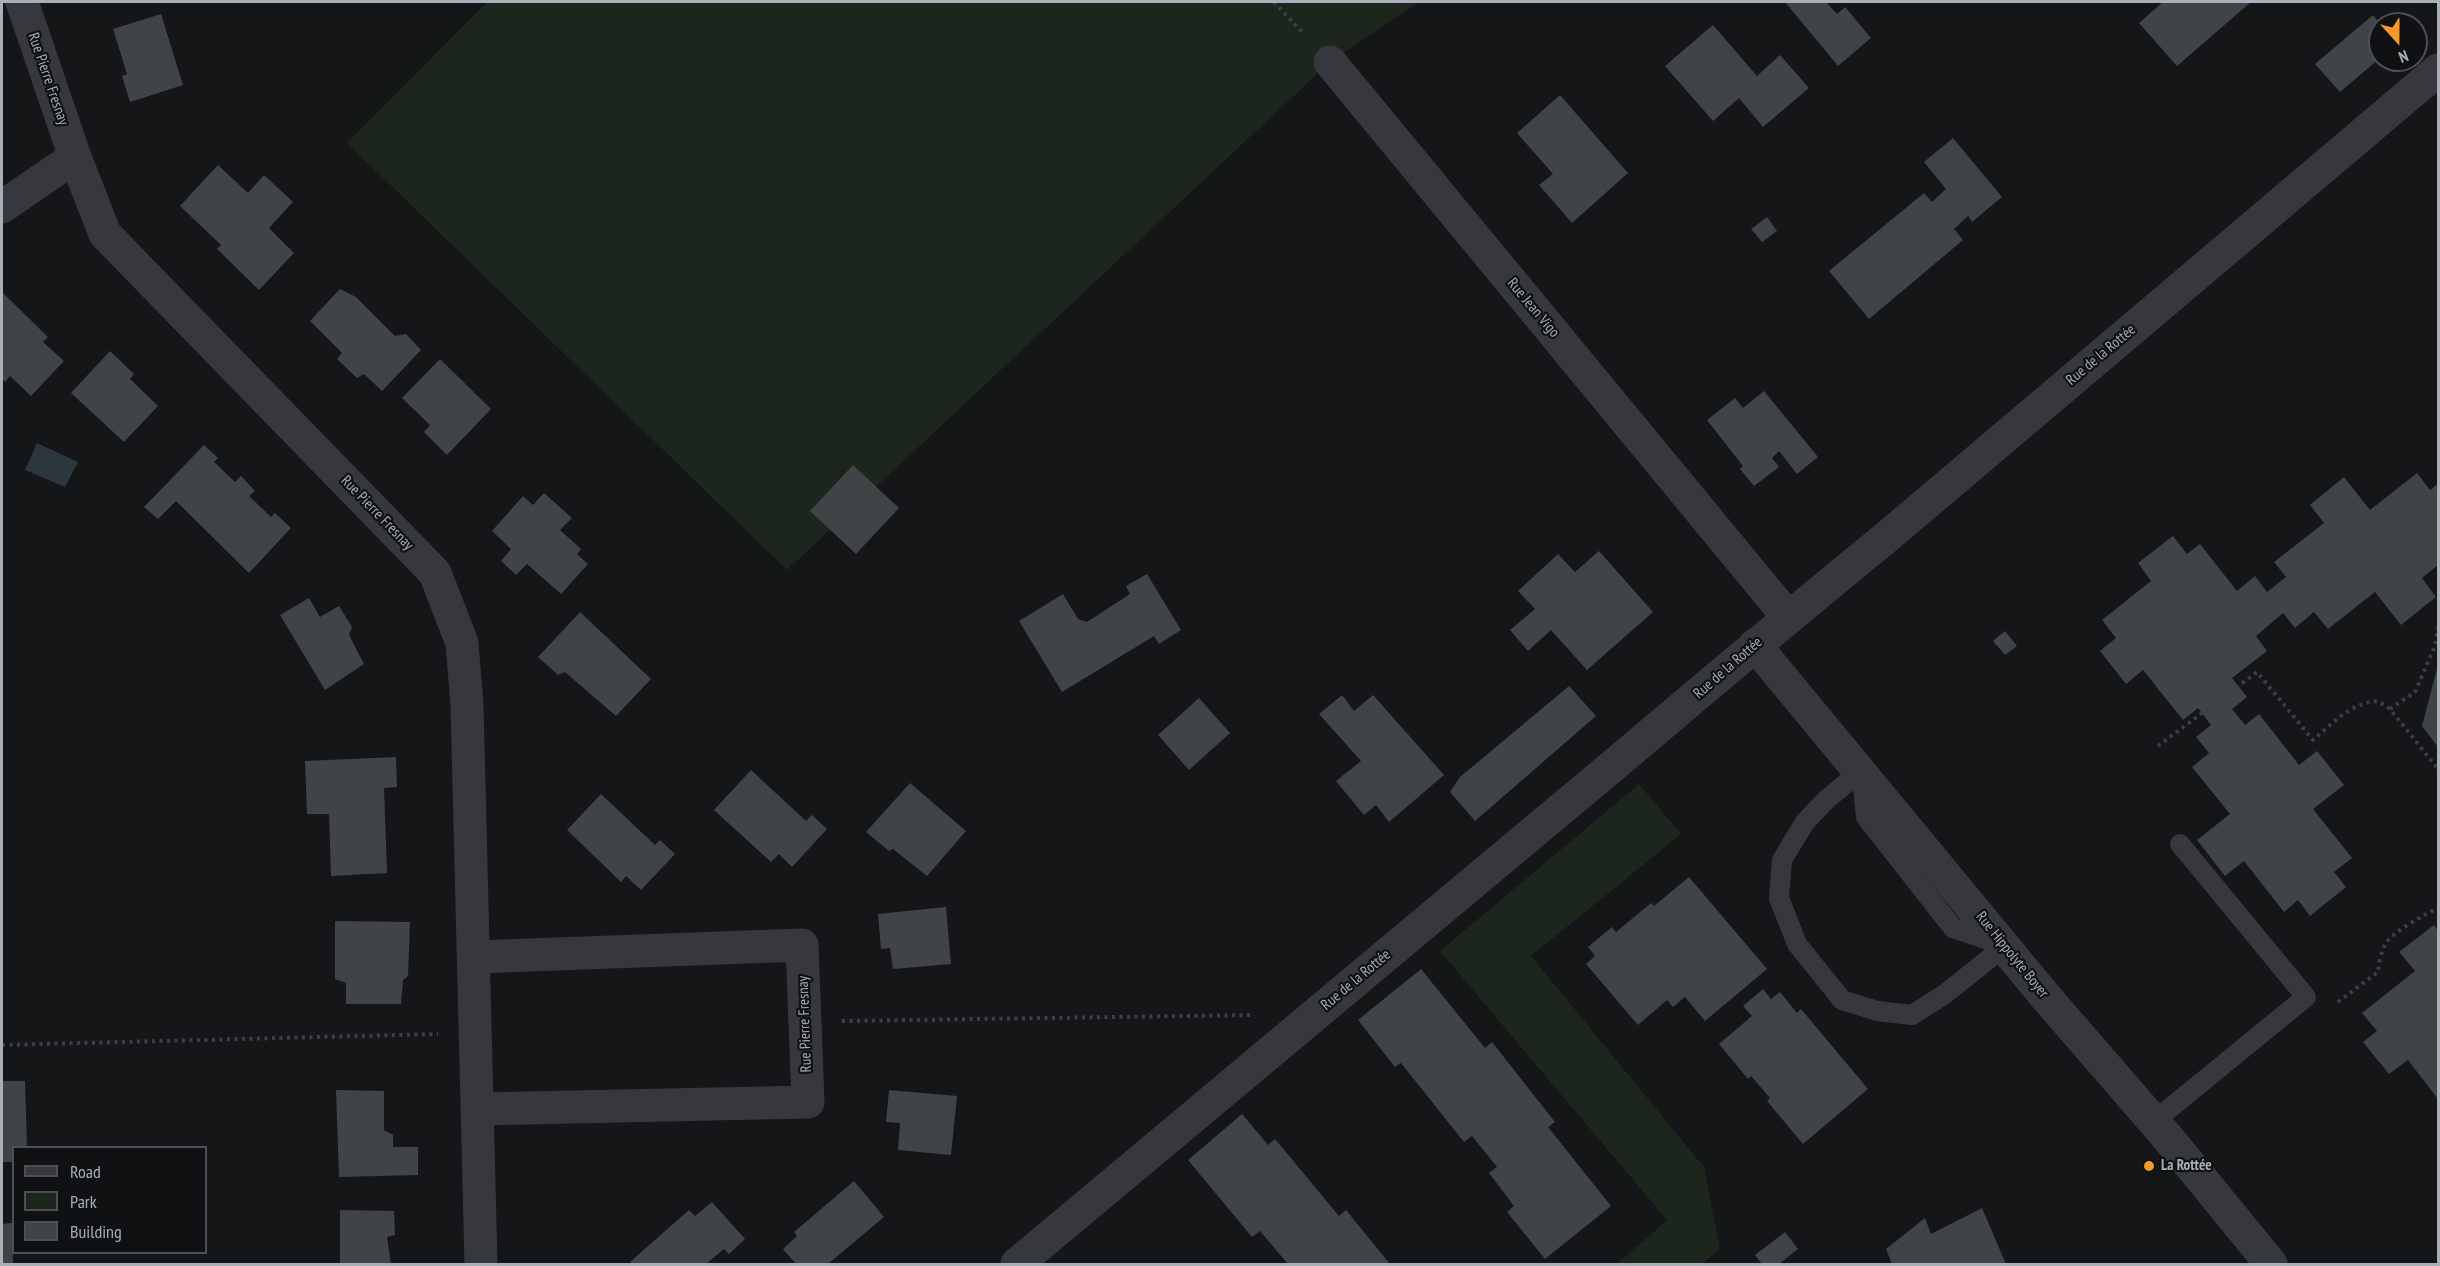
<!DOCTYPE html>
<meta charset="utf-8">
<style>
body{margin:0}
#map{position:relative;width:2440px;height:1266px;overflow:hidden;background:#151617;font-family:"PT Sans Narrow",sans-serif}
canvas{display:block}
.frame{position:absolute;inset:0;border:3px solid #a7afb8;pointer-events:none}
.legend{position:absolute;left:12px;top:1146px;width:195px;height:108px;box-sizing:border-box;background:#101112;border:2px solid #4c5054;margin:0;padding:8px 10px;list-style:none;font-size:18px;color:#a7afb8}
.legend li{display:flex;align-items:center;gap:12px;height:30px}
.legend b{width:30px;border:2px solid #4c5054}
.north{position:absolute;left:2368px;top:12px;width:60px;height:60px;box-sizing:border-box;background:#101112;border:2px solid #4c5054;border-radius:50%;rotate:159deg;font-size:16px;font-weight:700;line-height:24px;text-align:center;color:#a7afb8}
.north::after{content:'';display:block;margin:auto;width:21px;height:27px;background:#f9962c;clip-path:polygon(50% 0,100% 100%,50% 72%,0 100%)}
</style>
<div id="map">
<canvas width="2440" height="1266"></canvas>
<div class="frame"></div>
<ul class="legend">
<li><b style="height:8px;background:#36383d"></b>Road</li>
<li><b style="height:16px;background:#1d261d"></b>Park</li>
<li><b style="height:16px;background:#414447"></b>Building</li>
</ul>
<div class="north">N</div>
</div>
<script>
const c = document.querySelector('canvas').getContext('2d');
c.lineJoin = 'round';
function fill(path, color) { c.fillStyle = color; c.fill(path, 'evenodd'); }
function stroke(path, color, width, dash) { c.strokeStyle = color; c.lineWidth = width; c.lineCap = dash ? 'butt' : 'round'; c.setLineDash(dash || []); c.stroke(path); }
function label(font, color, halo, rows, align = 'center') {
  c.font = font + ' "PT Sans Narrow",sans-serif'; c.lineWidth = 4.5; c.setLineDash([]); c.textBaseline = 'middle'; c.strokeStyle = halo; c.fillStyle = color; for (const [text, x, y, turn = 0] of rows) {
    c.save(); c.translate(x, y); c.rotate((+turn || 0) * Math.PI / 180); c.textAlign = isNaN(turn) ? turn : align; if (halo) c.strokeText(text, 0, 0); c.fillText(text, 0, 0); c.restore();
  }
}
fill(new Path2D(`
 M487,2h932l-89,60 -543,508 -440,-427z
 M1639,784l42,50 -150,122 173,211 16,82 -18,15h-85l50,-44 -227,-269z`), '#1d261d');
fill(new Path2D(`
 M37,443l41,19 -13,25 -40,-17z`), '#2b373c');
fill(new Path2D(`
 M1785,2h41l11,12 8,-7 26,31 -33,28z
 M2163,2h88l-74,64 -38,-43z
 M161,14l22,71 -53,17 -8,-26 5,-2 -14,-45z
 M2373,15l7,9v34l-40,34 -25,-28z
 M1713,25l44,51 23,-21 29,33 -46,39 -24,-29 -26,23 -48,-55z
 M1560,95l68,78 -56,50 -33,-38 14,-11 -36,-41z
 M1953,138l49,59 -30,25 -4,-6 -14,13 9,11 -94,79 -40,-48 95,-78 8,9 14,-13 -22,-27z
 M218,165l30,28 16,-18 29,27 -24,26 25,25 -35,37 -42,-41 4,-4 -41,-39z
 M1767,217l10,14 -15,11 -11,-13z
 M340,289l16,8 39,39 11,-2 15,16 -39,41 -18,-17 -7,4 -20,-19 5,-6 -32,-32z
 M2,292l46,45 -5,5 21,19 -33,35 -21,-20 -5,6 -3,-4z
 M110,351l24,23 -4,5 28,27 -34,36 -53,-49z
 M440,359l51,50 -44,46 -23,-23 6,-7 -28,-27z
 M1764,391l54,66 -21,17 -18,-23 -7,7 7,9 -25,19 -14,-17 3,-3 -36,-46 28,-22 8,10z
 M204,445l14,13 -4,4 21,20 6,-6 14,15 -6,5 22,21 4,-4 16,15 -42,45 -73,-72 -18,18 -14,-12z
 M853,465l46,43 -43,46 -46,-43z
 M2417,473l13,17 8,-6v81l-16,13 14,19 -35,28 -26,-33 -47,37 -14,-17 -19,16 -12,-15 -27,23 11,15 -35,27 15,19 -15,12 13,16 14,-11 40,51 18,-14 27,34 -31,24 39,49 -18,14 12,15 -36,29 -12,-16 -14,12 -40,-51 -19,15 -28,-36 33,-26 -38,-47 17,-14 -13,-16 15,-12 -13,-17 -15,12 -40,-50 -17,14 -26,-33 16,-13 -14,-18 49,-39 -13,-18 35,-27 14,18 13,-10 37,47 18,-15 12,16 19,-15 -12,-15 50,-39 -14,-18 34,-28 26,33z
 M544,493l28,25 -12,12 21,19 -4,5 11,10 -27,30 -34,-30 -11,11 -15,-14 10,-12 -19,-18 31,-35 10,9z
 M1599,551l54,61 -66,58 -36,-40 -23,21 -18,-21 25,-21 -17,-18 40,-37 17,18z
 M1147,574l34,56 -22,14 -5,-8 -92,56 -43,-71 44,-27 15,25 9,3 43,-28 -4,-8z
 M309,598l11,19 19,-11 13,21 -3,8 15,29 -39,26 -45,-75z
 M580,612l71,67 -35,37 -51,-44 -7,3 -20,-18z
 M2005,631l12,15 -12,9 -12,-14z
 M2438,665v82l-16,-21z
 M1569,686l27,30 -121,105 -25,-29 10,-15z
 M1342,695l12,16 19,-16 71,80 -55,47 -13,-17 -12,10 -28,-34 25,-20 -42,-47z
 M1199,698l31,35 -41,37 -31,-35z
 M396,757l1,30 -13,1 3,85 -56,3 -2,-62h-22l-2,-53z
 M751,770l55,51 6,-6 15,14 -35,38 -13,-13 -8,8 -57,-52z
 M910,783l56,48 -39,45 -34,-27 -4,2 -23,-19z
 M601,794l54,51 5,-5 15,14 -34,36 -15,-14 -5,6 -54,-52z
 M1689,877l78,92 -62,52 -20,-24 -12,10 -6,-7 -29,25 -52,-61 9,-8 -7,-9 24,-20 4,5 35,-29 3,3z
 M946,907l5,57 -58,5 -3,-21 -9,1 -3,-35z
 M335,921l75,1 -2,54 -5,4 -2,24h-55v-21l-11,-4z
 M2434,925l4,6v168l-30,-39 -19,14 -26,-32 14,-11 -15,-18 53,-42 -16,-19z
 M1421,969l64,79 7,-6 63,80 -7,5 63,79 -66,53 -38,-47 7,-6 -25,-33 8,-6 -25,-31 -8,6 -63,-79 -6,4 -37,-47z
 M1763,989l8,10 9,-7 17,21 4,-4 67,80 -65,55 -36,-43 3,-3 -19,-22 -3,3 -29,-35 33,-28 -9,-10z
 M2,1081h23l2,67h-13v14h-12z
 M336,1090l48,1v39l9,5v12h25v28l-79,2z
 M889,1090l68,6 -6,59 -53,-5 2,-27 -14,-1z
 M1242,1114l26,31 7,-6 64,77 7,-6 44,54h-102l-28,-33 -8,6 -64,-77z
 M854,1181l30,36 -56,47h-32l-13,-15 14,-13 -3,-4z
 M712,1202l33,37 -16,15 -5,-5 -18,15h-74l-2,-2 59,-52 6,6z
 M1982,1208l24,56h-114l-6,-15 39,-31 6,16z
 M340,1210l54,1 1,24 -8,2 4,27h-51z
 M12,1223l1,41h-11v-40z
 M1785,1232l13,17 -19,15h-17l-7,-9z`), '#414447');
stroke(new Path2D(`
 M1274,2l30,32
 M2390,709l25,-17 20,-46 3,-19
 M2158,746l99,-74 56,68c20,-17 37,-37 65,-39l12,8 48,60
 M2338,1002l40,-30c1,-9 3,-21 8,-29 8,-12 38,-28 52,-35
 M842,1021l410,-6
 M2,1045l436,-11`), '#3c3f44', 4, [3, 4.5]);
stroke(new Path2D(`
 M1861,771l-35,29 -21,22 -23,38 -3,38 18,46 45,56 35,11 35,4 33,-21 60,-48
 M1862,777l4,40 87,111 44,15
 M2153,1122l153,-125 -126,-153`), '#36383d', 20);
stroke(new Path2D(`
 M22,2l53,155
 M1330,62l458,555
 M2,207l73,-50 30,77 330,339 27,70 5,62 14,559
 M1755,645l290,351 123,142 103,126
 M475,957l327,-12 6,157 -329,7
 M1017,1264c184,-156 370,-310 556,-465 103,-86 204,-173 309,-258l556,-471`), '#36383d', 33);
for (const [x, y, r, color] of [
 [2149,1166,6,"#f9962c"]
]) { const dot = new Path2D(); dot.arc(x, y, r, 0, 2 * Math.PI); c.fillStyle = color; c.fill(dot); stroke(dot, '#101112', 2); }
label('15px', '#a7afb8', '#101112', [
 ["Rue Pierre Fresnay",48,79,71],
 ["Rue Jean Vigo",1533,308,50],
 ["Rue de la Rottée",2101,355,-40],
 ["Rue Pierre Fresnay",377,513,46],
 ["Rue de la Rottée",1728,668,-41],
 ["Rue Hippolyte Boyer",2012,955,51],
 ["Rue de la Rottée",1356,980,-40],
 ["Rue Pierre Fresnay",805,1024,-92]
]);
label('bold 15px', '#a7afb8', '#101112', [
 ["La Rottée",2161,1166]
], 'left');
</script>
